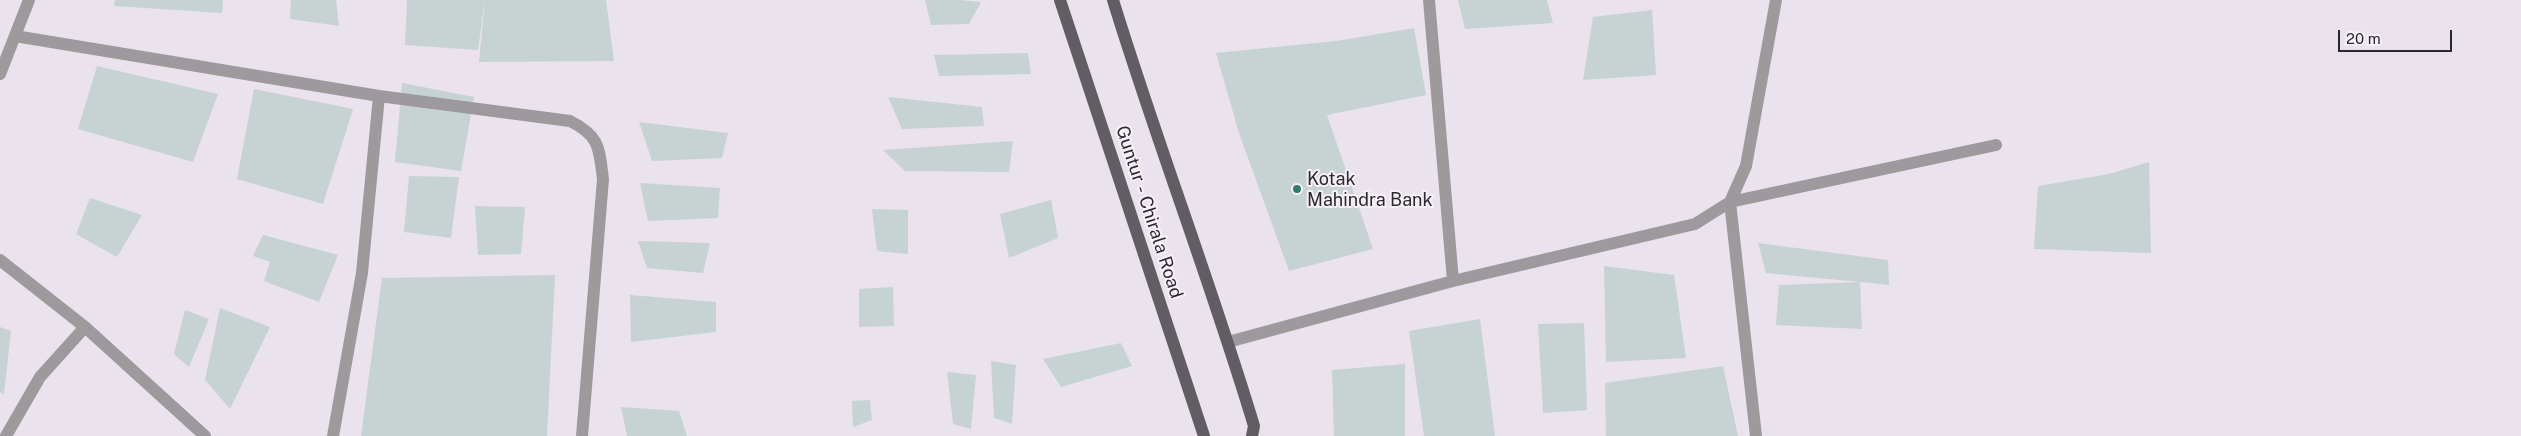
<!DOCTYPE html>
<style>
body{margin:0}
#map{position:relative;width:2521px;height:436px;overflow:hidden;background:#eae2ec;font-family:"Public Sans",sans-serif}
canvas{display:block}
.scale{position:absolute;left:2338px;top:30px;width:114px;height:22px;box-sizing:border-box;border:2px solid #2c292c;border-top:0;padding-left:6px;font-size:15px;line-height:18px;white-space:nowrap;color:#2c292c;-webkit-text-stroke:4px #f8f0f9;paint-order:stroke}
</style>
<div id="map">
<canvas width="2521" height="436"></canvas>
<div class="scale">20 m</div>
</div>
<script>
const c = document.querySelector('canvas').getContext('2d');
c.lineJoin = 'round';
function fill(path, color) { c.fillStyle = color; c.fill(path, 'evenodd'); }
function stroke(path, color, width, dash) { c.strokeStyle = color; c.lineWidth = width; c.lineCap = dash ? 'butt' : 'round'; c.setLineDash(dash || []); c.stroke(path); }
function label(font, color, halo, rows, align = 'center') {
  c.font = font + ' "Public Sans",sans-serif'; c.lineWidth = 4; c.setLineDash([]); c.textBaseline = 'middle'; c.strokeStyle = halo; c.fillStyle = color; for (const [text, x, y, turn = 0] of rows) {
    c.save(); c.translate(x, y); c.rotate((+turn || 0) * Math.PI / 180); c.textAlign = isNaN(turn) ? turn : align; if (halo) c.strokeText(text, 0, 0); c.fillText(text, 0, 0); c.restore();
  }
}
fill(new Path2D(`
 M115,0h108l-1,13 -108,-7z
 M291,0h45l3,26 -49,-7z
 M407,0h78l-7,50 -73,-5z
 M485,0h121l8,61 -135,1z
 M925,0h34l22,2 -12,22 -38,1z
 M1458,0h89l6,23 -88,6z
 M1652,10l4,65 -73,5 10,-63z
 M1414,28l12,67 -99,20 46,134 -84,22 -50,-138 -23,-80 120,-12z
 M1028,53l3,21 -92,2 -5,-21z
 M97,66l121,28 -25,68 -115,-33z
 M402,83l72,14 -13,74 -66,-9z
 M254,89l99,20 -30,95 -86,-25z
 M888,97l94,10 2,19 -82,3z
 M639,122l89,11 -6,25 -70,3z
 M1013,141l-4,31 -104,-1 -22,-21z
 M2149,162l2,91 -117,-4 4,-63 71,-12z
 M409,176l50,1 -8,61 -47,-6z
 M640,183l80,5 -2,30 -70,3z
 M90,198l52,17 -25,42 -41,-23z
 M1051,200l7,38 -49,20 -9,-44z
 M475,206l50,1 -4,47 -43,1z
 M872,209l36,1v44l-31,-3z
 M263,235l75,20 -19,47 -55,-21 6,-19 -17,-6z
 M638,241l72,2 -7,30 -56,-5z
 M1758,243l130,17 1,25 -29,-3 2,47 -86,-4 3,-40 81,-3 -94,-9z
 M1604,266l70,9 12,83 -80,4z
 M555,275l-8,161h-186l21,-158z
 M893,287l1,39 -35,1v-38z
 M630,295l86,7v30l-85,10z
 M220,308l50,19 -40,82 -25,-29z
 M185,310l24,9 -20,48 -15,-13z
 M1480,319l15,117h-71l-15,-105z
 M1584,323l3,87 -44,3 -5,-89z
 M0,327l11,4 -7,63 -4,-2z
 M1121,343l11,23 -71,21 -18,-28z
 M991,361l25,4 -4,59 -18,-6z
 M1405,364v72h-71l-2,-66z
 M1723,366l15,70h-132l-1,-53z
 M947,372l29,3 -5,54 -18,-5z
 M870,400l2,20 -19,7 -1,-26z
 M621,407l58,4 8,25h-60z`), '#c6d3d2');
stroke(new Path2D(`
 M1429,0l24,281
 M15,36l364,60 191,25c30,15 29,27 33,58l-21,257
 M0,74l29,-74
 M0,260l85,67 120,109
 M1228,342l225,-61 242,-57 35,-22 16,-36 30,-166
 M6,436l34,-59 45,-50
 M333,436l29,-163 17,-177
 M1756,436l-26,-234 266,-57`), '#9d9a9e', 12);
stroke(new Path2D(`
 M1060,0l144,436
 M1113,0c44,143 98,283 141,426l-2,10`), '#625c63', 12);
for (const [x, y, r, color] of [
 [1297,189,5,"#317973"]
]) { const dot = new Path2D(); dot.arc(x, y, r, 0, 2 * Math.PI); c.fillStyle = color; c.fill(dot); stroke(dot, '#f8f0f9', 2); }
label('18px', '#2c292c', '#f8f0f9', [
 ["Kotak",1307,179],
 ["Mahindra Bank",1307,200]
], 'left');
label('18px', '#2c292c', '#f8f0f9', [
 ["Guntur - Chirala Road",1149,212,72]
]);
</script>
